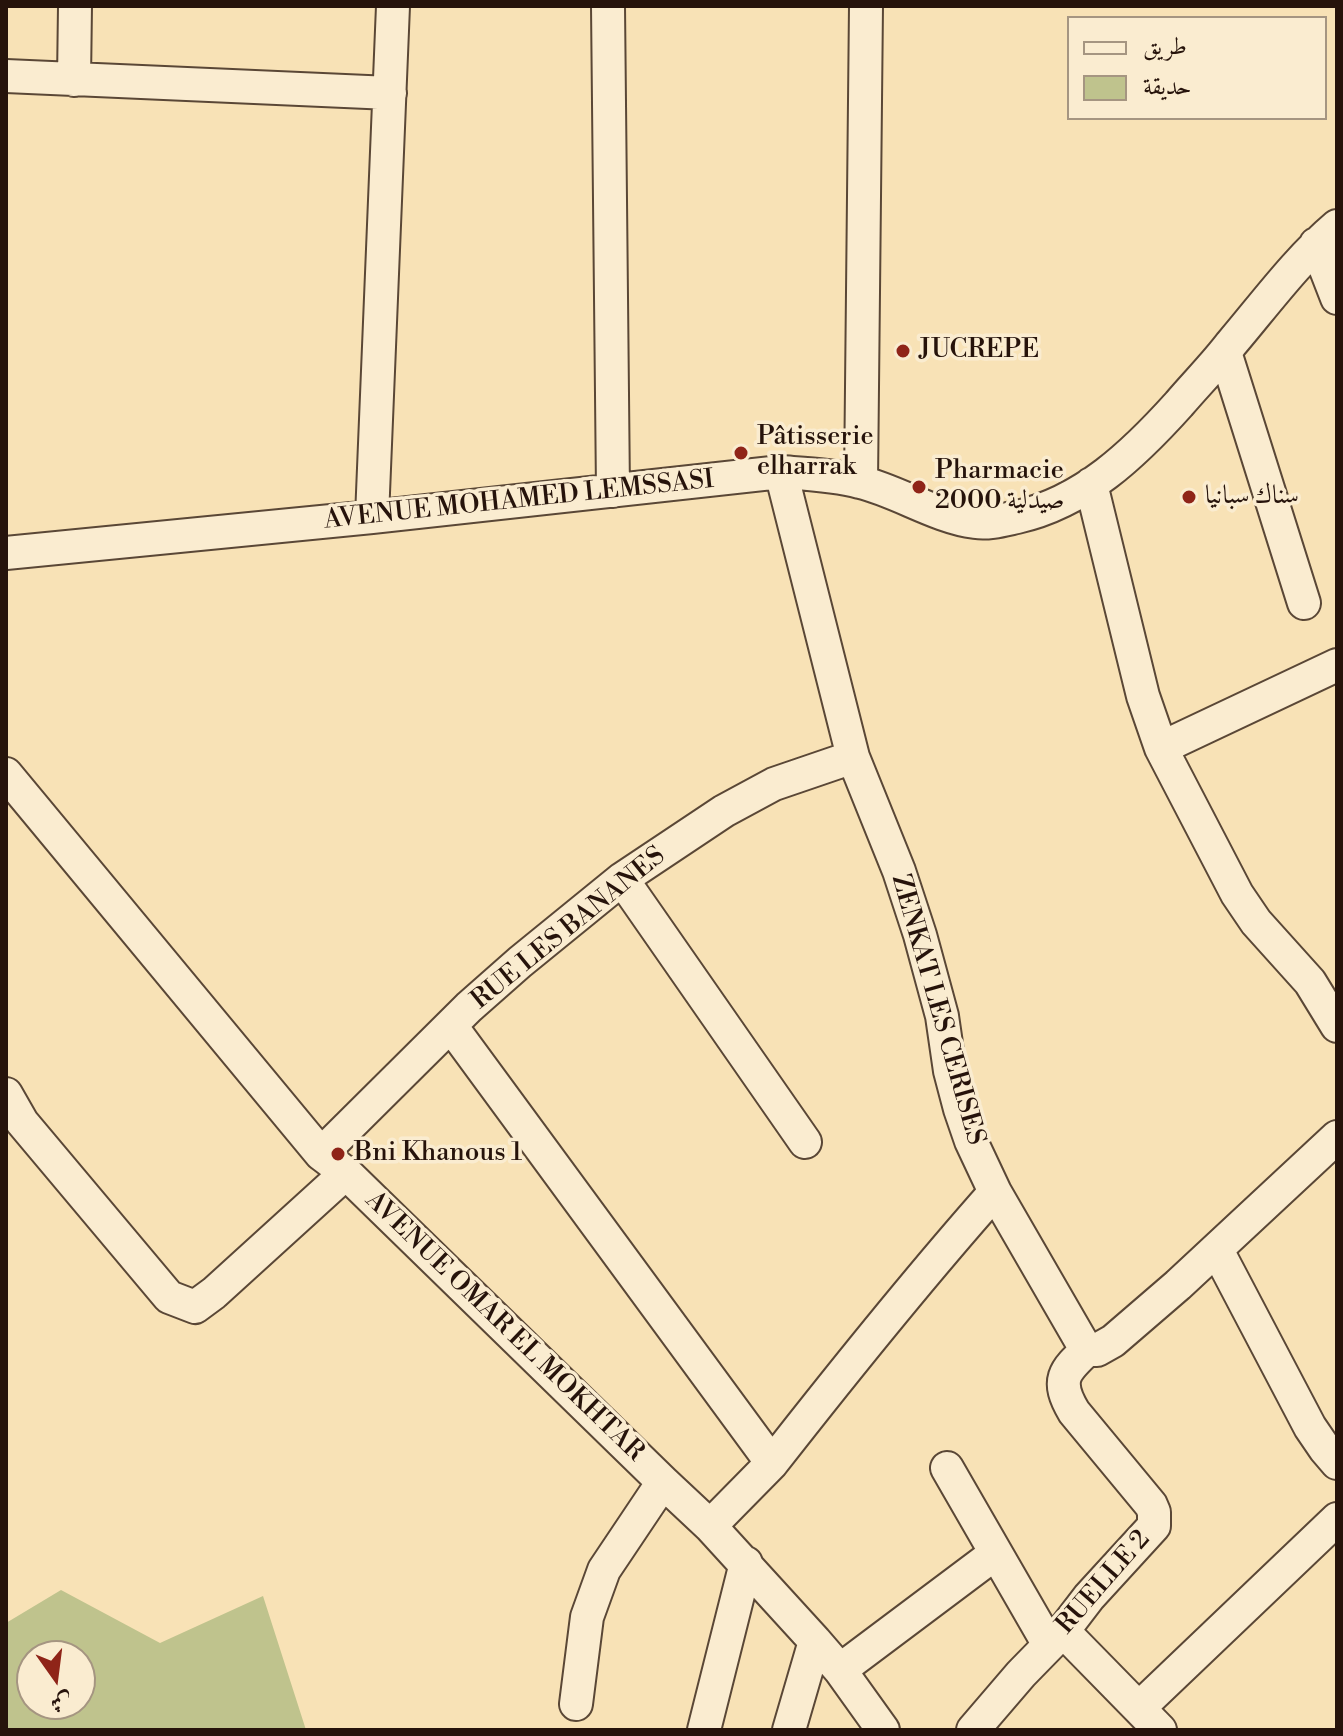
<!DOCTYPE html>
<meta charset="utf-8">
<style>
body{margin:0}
#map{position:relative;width:1343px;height:1736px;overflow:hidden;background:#f8e2b6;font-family:"Libre Bodoni",Amiri,serif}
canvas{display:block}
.frame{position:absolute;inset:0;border:8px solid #26130b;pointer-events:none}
.legend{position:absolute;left:1067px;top:16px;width:260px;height:104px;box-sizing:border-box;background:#faecd0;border:2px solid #a59581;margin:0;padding:10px 14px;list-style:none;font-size:24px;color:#26130b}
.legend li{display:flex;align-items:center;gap:16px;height:40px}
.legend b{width:40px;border:2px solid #a59581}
.north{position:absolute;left:16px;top:1640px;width:80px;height:80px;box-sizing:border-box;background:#faecd0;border:2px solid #a59581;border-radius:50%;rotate:166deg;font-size:22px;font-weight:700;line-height:32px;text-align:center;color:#26130b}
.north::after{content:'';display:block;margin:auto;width:28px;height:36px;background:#8f2418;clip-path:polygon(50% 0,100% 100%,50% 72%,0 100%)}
</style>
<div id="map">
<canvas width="1343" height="1736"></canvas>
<div class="frame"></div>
<ul class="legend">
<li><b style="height:10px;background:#faecd0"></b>طريق</li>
<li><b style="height:22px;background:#bfc38d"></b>حديقة</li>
</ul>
<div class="north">ش</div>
</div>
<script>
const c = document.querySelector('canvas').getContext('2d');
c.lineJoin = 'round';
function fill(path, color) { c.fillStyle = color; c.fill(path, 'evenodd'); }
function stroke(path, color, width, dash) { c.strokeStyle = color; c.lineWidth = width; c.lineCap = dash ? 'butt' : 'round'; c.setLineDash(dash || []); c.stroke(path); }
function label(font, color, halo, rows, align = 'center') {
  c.font = font + ' "Libre Bodoni",Amiri,serif'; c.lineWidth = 7; c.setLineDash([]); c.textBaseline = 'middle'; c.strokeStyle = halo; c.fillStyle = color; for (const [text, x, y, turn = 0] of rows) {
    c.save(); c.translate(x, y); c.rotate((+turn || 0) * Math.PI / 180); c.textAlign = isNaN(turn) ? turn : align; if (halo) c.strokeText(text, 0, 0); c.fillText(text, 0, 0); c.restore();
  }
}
fill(new Path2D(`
 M61,1590l99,53 103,-47 43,134h-300v-107zM32,1656h48v48h-48z`), '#bfc38d');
const minor = new Path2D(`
 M608,6l5,485
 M6,76l384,17
 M74,80l1,-74
 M1316,244l21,54
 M1225,352l79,251
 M781,472l72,285 46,114 21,64 22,81 8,55 10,38 11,32 24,51 89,154 8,4h5l16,-9 65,-56 159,-148
 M861,482l5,-476
 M1091,484l52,212 18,52 76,146 19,28 54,60 27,44
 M372,517l21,-511
 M6,553l366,-36 409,-45c26,2 53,3 79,10 38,9 76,35 115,40 14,2 28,-2 42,-5 67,-15 117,-63 162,-113 17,-20 36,-39 52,-60 34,-40 66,-84 106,-118
 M1161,748l176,-83
 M6,774l315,380 25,19 317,309 47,44 105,115 25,29 43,60
 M622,879l183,263
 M451,1026l321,437 -62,63
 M6,1094l16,28 147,175 26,10 19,-14 132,-120
 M321,1154l148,-147 51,-45 102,-83 102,-68 50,-27 79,-27
 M1217,1250l93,177 15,22 12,14
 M772,1463c72,-92 145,-183 223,-271
 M947,1468l102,177
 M1063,1631l97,99
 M840,1670l156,-117
 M576,1704l11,-87 17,-47 59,-88
 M1139,1708l198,-189
 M704,1730l42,-167
 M789,1730l26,-89
 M973,1730l48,-56 42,-43 26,-34 65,-71v-14l-3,-7 -77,-93c-19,-32 -10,-41 14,-63`);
stroke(minor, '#5a4736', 36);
stroke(minor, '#faecd0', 32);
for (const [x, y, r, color] of [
 [903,351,8,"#8f2418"],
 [741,453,8,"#8f2418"],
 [919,487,8,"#8f2418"],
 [1189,497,8,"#8f2418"],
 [338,1154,8,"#8f2418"]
]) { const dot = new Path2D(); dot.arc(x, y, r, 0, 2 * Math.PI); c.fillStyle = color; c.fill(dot); stroke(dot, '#faecd0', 3); }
label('26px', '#26130b', '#faecd0', [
 ["JUCREPE",919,351],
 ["Pâtisserie",757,438],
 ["elharrak",757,468],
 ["Pharmacie",935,472],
 ["2000 صيدلية",935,502],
 ["سناك سبانيا",1205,497],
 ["Bni Khanous 1",354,1154]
], 'left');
label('26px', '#26130b', '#faecd0', [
 ["AVENUE MOHAMED LEMSSASI",519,501,-6],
 ["RUE LES BANANES",569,929,-39],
 ["ZENKAT LES CERISES",937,1010,74],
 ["AVENUE OMAR EL MOKHTAR",504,1327,44],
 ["RUELLE 2",1104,1583,-49]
]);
</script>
